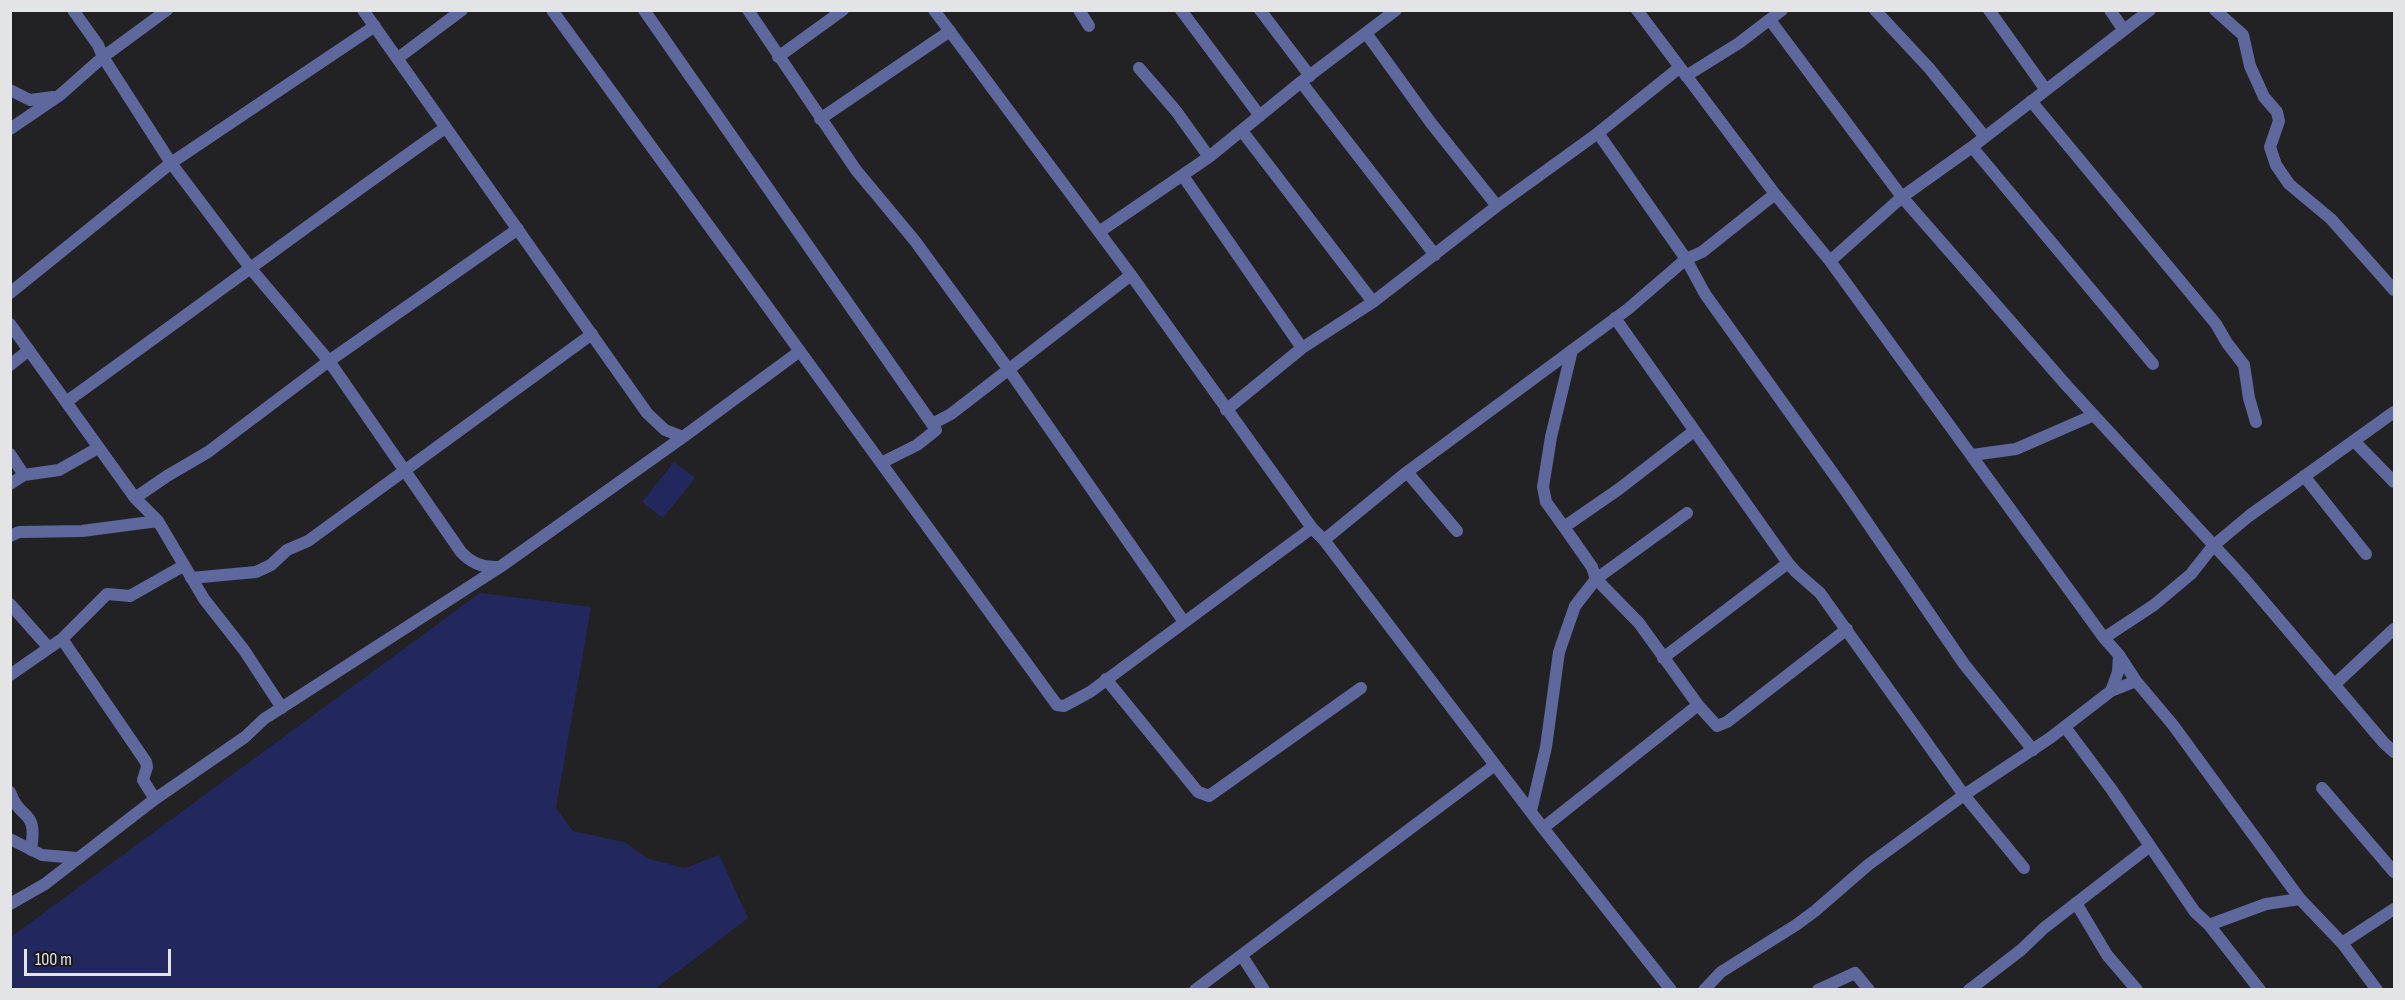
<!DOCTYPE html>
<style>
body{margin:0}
#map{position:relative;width:2405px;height:1000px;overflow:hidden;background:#222225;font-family:"Sofia Sans Condensed",sans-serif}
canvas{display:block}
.frame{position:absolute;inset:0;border:12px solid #e3e4e6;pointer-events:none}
.scale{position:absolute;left:24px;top:949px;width:147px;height:27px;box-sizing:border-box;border:3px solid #e3e4e6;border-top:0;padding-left:8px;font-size:18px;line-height:21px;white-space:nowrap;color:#e3e4e6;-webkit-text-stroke:4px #18191c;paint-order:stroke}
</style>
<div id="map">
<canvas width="2405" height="1000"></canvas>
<div class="frame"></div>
<div class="scale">100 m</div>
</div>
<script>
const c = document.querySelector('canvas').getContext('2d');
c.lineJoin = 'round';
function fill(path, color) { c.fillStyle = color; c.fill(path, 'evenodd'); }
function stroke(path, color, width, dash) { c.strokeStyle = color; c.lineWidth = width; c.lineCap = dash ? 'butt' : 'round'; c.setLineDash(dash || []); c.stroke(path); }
fill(new Path2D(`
 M674,462l21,16 -32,40 -21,-16z
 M480,593l111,14 -35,201 17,23 51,11 25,17 36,9 34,-13 29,63 -93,71h-641l-3,-5v-47z`), '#22275d');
stroke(new Path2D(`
 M73,10l25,35 5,12 68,106 80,106 78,92 132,191c10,11 22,16 37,15
 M363,10l284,403 18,17 18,7
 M552,10l505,695 7,1 26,-14 222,-164
 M644,10l288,414
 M748,10l108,160 59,71 94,129 175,252
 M934,10l197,265 181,253 12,12 219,288 128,162
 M1079,10l10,16
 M1181,10l79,106
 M1260,10l50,66
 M1637,10l138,184 55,67 274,377 15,17 17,26 37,44 127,174 42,44 35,47
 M1875,10l54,58 56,69
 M1989,10l57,80
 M2110,10l13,19
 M2215,10l28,25 7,31 14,31 13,15 2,9 -9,26 6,18 13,19 42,35 63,71
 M1770,20l132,177 165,189 175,190 142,167 10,9
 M1366,33l65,90 66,83
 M778,57l65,-47
 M398,58l64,-48
 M1139,68l37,43 33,46
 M1686,76l53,-33 43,-33
 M1301,82l134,173
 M10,90l20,10 23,-3
 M2031,101l185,223 11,19 17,22 5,33 7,24
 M820,119l130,-88
 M10,129l50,-34 43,-38 64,-47
 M1242,131l131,171
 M1598,133l88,126 19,35 140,196 119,174 69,86
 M1972,147l181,217
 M1183,176l119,172
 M1099,232l110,-75 92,-75 95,-72
 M1830,261l72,-64 70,-50 178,-137
 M10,293l161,-130 204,-137
 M1615,318l173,245
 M10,324l125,174 23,23 46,78 40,51 38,58
 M10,365l19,-15
 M66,402c127,-91 251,-184 379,-274
 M1226,410l76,-62 71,-46 124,-96 101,-73 81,-65
 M1694,431l-75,58 -55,38 28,40 4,12 43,44 59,82 19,21 10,-4 120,-93
 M2355,442l39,40
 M10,454l14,21
 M1972,455l44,-6 78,-34
 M881,463l36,-18 19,-15 -4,-6 19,-10 180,-139
 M1407,472l50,59
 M2304,476l62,78
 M10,484l14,-9 35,-5 39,-22
 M135,498l32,-22 41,-24 121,-91 189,-132
 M1564,527l-18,-25 -3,-15 8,-50 21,-87
 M10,536l9,-4 63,-1 76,-10
 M1324,540l83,-68 221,-163 58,-50 16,-7 73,-58
 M191,578l65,-6 15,-7 16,-15 21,-9 284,-207
 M10,604l39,44
 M2104,638l50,-33 37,-31 22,-28 36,-30 145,-104
 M62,639l84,123 1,5 -4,13 12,19
 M1663,658l125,-95 8,9 24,21 144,202 60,73
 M10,675l52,-36 45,-45 23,2 53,-30
 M1106,679l92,113 11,4 152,-108
 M2334,685l60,-56
 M2111,691l7,-19 1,-17
 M2065,727l47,63 83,122 14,13 51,65
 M2322,788l72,84
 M10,792c11,31 28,15 21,58
 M1531,811l15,-64 13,-95 16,-46 21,-27 91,-66
 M1543,828l155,-123
 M10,839l32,16 35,3
 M2076,903l31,52 30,35
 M10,904l35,-20 110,-85 90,-62 19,-18 236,-152 183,-130 117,-86
 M2209,925l57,-21 34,-5
 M2342,943l52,-34
 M1242,956l22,34
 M1195,990l300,-225
 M1704,990l17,-18 75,-47 19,-14 53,-46 96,-70 86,-57 61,-47 25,-10
 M1818,990l37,-17 14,17
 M1969,990l52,-40 23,-22 106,-82`), '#5e689d', 12);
</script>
